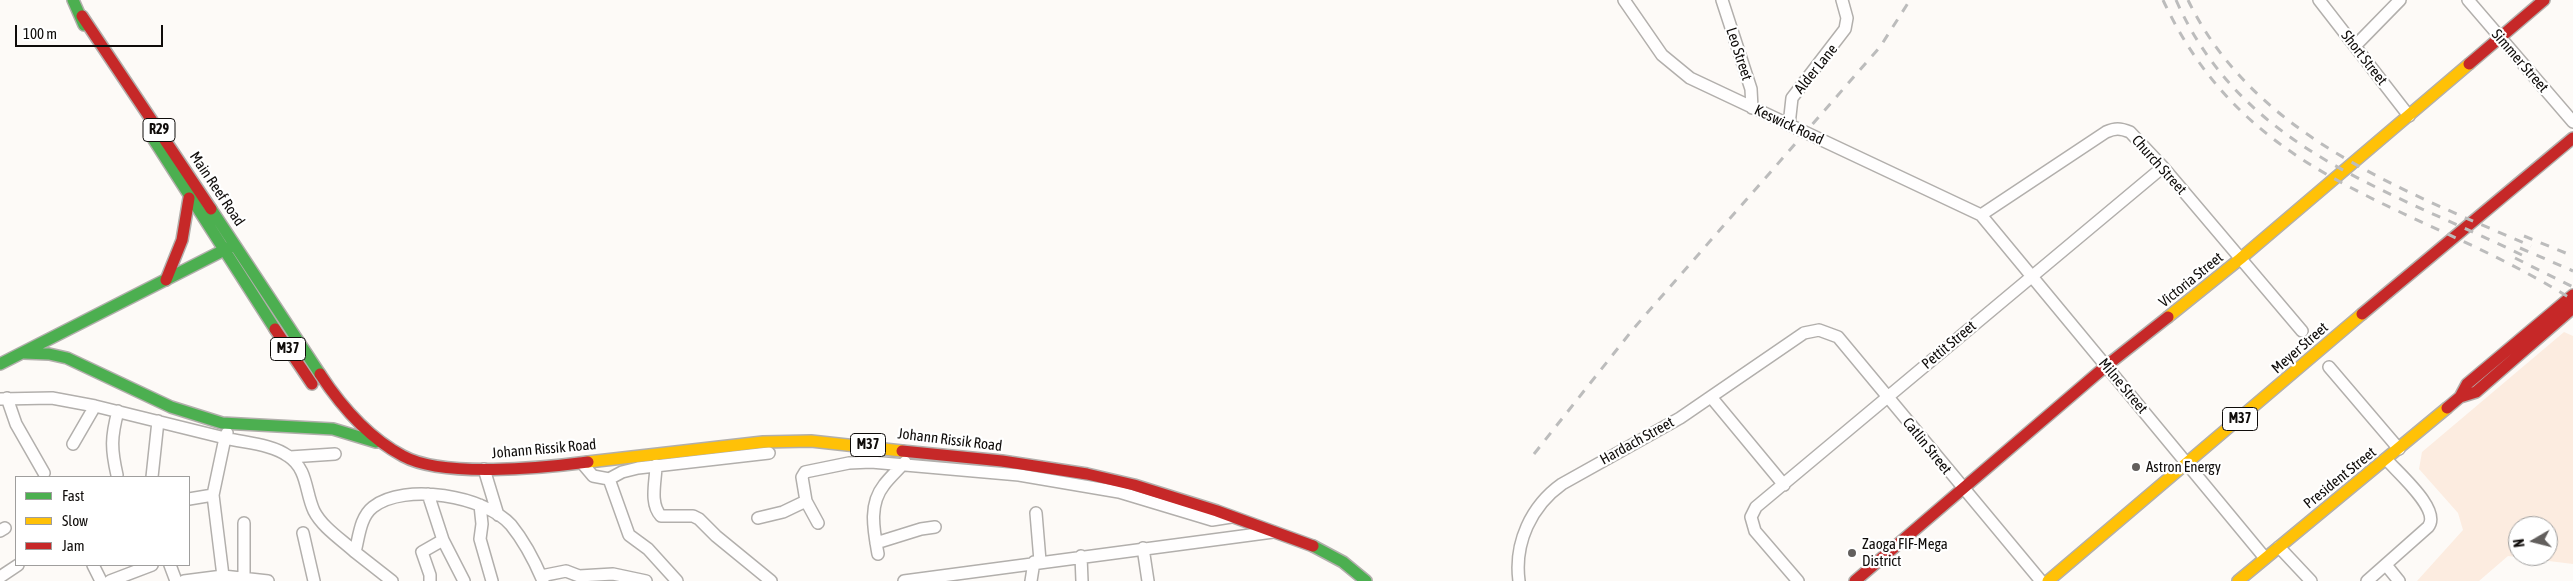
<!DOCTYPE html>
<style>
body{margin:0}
#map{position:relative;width:2573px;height:581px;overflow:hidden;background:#fdfaf7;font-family:"Asap Condensed",sans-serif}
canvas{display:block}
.legend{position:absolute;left:15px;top:476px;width:175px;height:90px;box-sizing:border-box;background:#fff;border:1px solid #9f9e9d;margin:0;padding:6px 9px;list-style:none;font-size:15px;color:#0f0c0a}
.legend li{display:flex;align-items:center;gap:10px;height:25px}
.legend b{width:25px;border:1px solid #9f9e9d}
.north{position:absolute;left:2508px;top:516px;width:50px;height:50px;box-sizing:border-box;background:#fff;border:1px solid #9f9e9d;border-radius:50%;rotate:262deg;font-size:14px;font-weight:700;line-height:20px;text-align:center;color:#0f0c0a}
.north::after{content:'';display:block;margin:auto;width:18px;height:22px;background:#625f5d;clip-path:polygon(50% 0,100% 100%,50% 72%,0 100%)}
.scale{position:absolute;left:15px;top:25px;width:148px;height:22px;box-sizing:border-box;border:2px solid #0f0c0a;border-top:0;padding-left:6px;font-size:15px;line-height:18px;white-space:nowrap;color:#0f0c0a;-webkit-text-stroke:4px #fff;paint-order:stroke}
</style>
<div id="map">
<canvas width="2573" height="581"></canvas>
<ul class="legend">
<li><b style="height:6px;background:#4caf50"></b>Fast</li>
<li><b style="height:6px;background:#ffc107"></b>Slow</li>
<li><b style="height:6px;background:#c62828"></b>Jam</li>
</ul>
<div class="north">N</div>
<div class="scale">100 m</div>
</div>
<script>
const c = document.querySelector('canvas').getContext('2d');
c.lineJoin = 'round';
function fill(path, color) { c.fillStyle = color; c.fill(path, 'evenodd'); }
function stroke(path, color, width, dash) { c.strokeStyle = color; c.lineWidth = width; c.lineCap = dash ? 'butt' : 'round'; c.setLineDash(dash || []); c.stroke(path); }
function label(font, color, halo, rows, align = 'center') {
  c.font = font + ' "Asap Condensed",sans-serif'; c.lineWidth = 4.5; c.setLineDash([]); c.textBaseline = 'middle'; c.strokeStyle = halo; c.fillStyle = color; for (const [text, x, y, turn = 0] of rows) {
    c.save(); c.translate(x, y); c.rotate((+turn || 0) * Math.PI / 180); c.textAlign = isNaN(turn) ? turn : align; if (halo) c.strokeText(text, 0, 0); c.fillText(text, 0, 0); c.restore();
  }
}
fill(new Path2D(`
 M2564,332l9,4v228l-65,-8 -29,25h-62l46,-51 -5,-17 -39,-44 3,-17zM2518,526h30v30h-30z`), '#fcece0');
const street = new Path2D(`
 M1624,0l38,55 28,23 291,137 284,343
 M1722,0l29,89 1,19
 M2319,0l90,116
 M2468,0l105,122
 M2355,46l45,-46
 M1789,125l3,-27 53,-69 2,-11 -5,-18
 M1981,215l125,-83c9,-4 14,-4 24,0l33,35 139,164
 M2329,367l70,82
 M1711,397l73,88
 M7,398l9,26 28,49
 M0,399l52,-1 43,8 130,32 2,-5
 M73,444l22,-38
 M290,457l45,-3
 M582,463l11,13 16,3 20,56 19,14 29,32
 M656,465c0,16 -7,38 5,51h32l6,3 17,17 55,45
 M484,469l14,46
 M117,475c-6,-26 -6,-38 1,-64
 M152,477l6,-56
 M609,479l13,-7 16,-4 131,-15
 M428,494l15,46 21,41
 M189,499l24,-4
 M480,505l2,19 -2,15 12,42
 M1036,513l4,48
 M758,518l25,-6 23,-11
 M244,523v56
 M818,523l-12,-22 -4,-24 3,-5 44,-9 22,-1 148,13 100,17 93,28 19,-3
 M0,531l5,-3
 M303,533l11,48
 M876,543l45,-14 14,-2
 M2279,547l32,34
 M1143,548l5,33
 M878,554c-4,-23 -10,-49 6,-69 6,-8 14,-15 21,-23
 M1081,556l1,25
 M93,565l8,16
 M170,565l6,16
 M2386,565l13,16
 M223,576l45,5
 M541,576l25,-5 13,5 34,-2 33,7
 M0,577l18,-12
 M110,581l42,-16
 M184,581l39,-5 -10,-81 12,-57c20,5 47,6 63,18 20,13 17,36 26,55 8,16 28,29 41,41
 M392,581l-37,-29c4,-15 5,-35 18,-45 32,-25 112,-11 138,18 13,16 24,37 32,56
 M430,581v-6l-8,-23 21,-12
 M904,581l369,-49
 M1031,581l3,-19
 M1519,581c-5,-38 12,-75 43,-97l118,-66 124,-85 15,-3 19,7 203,244
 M1798,581l-43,-50 -4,-14 5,-10 407,-340
 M2367,581l61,-54c14,-17 -30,-54 -42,-68`);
const fast = new Path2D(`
 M73,0l11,25
 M154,140l121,189
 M211,209l109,165
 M24,353l25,1 18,4 104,49 51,16 111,6 43,13
 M0,364l232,-118
 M1313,546l30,16 23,19`);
const slow = new Path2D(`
 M2168,317l72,-58 229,-195
 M588,462l175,-20 48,-1 91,10
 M2048,581l314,-267
 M2238,581l209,-173`);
const jam = new Path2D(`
 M82,16l129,193
 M2469,64l75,-64
 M166,280l16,-40 7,-42
 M2362,314l211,-176
 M275,329l37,55
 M320,374c21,32 49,64 83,82 40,22 139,12 185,6
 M2460,397l16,-5 97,-84
 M2447,408l13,-11 7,-13 106,-89
 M902,451l100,10 85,13 47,11 83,26 96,35
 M1855,581l251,-215 62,-49`);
stroke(street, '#b2afac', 14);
stroke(fast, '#b2afac', 14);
stroke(slow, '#b2afac', 14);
stroke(jam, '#b2afac', 14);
stroke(street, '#fffefe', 11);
stroke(fast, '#4caf50', 11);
stroke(slow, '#ffc107', 11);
stroke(jam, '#c62828', 11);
stroke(new Path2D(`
 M2163,0c87,187 254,201 410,300
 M2176,0c67,151 215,190 350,257
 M2188,0c65,135 214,190 343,246
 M2524,236l49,20
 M2520,248l53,23
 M2515,258l58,29
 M1534,454l100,-126 246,-281 30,-47`), '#bcbcbc', 3, [9, 9]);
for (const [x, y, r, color] of [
 [2136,467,5,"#625f5d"],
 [1852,553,5,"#625f5d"]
]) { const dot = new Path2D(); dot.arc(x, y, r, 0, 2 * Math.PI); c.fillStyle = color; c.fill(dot); stroke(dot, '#fff', 2); }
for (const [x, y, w] of [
 [159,130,32],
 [288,349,35],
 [2240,419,35],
 [868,445,35]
]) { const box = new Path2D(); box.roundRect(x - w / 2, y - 11.5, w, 23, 4); c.fillStyle = '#fff'; c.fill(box); stroke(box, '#0f0c0a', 1); }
label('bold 14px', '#0f0c0a', null, [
 ["R29",159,130],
 ["M37",288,349],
 ["M37",2240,419],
 ["M37",868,445]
]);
label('15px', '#0f0c0a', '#fff', [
 ["Leo Street",1739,54,72],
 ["Short Street",2364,58,52],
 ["Simmer Street",2520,61,49],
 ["Alder Lane",1816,69,-51],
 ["Keswick Road",1789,125,25],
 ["Church Street",2159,165,48],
 ["Main Reef Road",217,189,56],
 ["Victoria Street",2191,280,-39],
 ["Pettit Street",1949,345,-40],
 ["Meyer Street",2300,348,-41],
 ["Milne Street",2123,386,50],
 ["Johann Rissik Road",950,440,7],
 ["Hardach Street",1637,441,-29],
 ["Catlin Street",1927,446,51],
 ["Johann Rissik Road",544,449,-5],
 ["President Street",2340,478,-39]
]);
label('15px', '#0f0c0a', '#fff', [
 ["Astron Energy",2146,467],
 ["Zaoga FIF-Mega",1862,544],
 ["District",1862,561]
], 'left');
</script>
